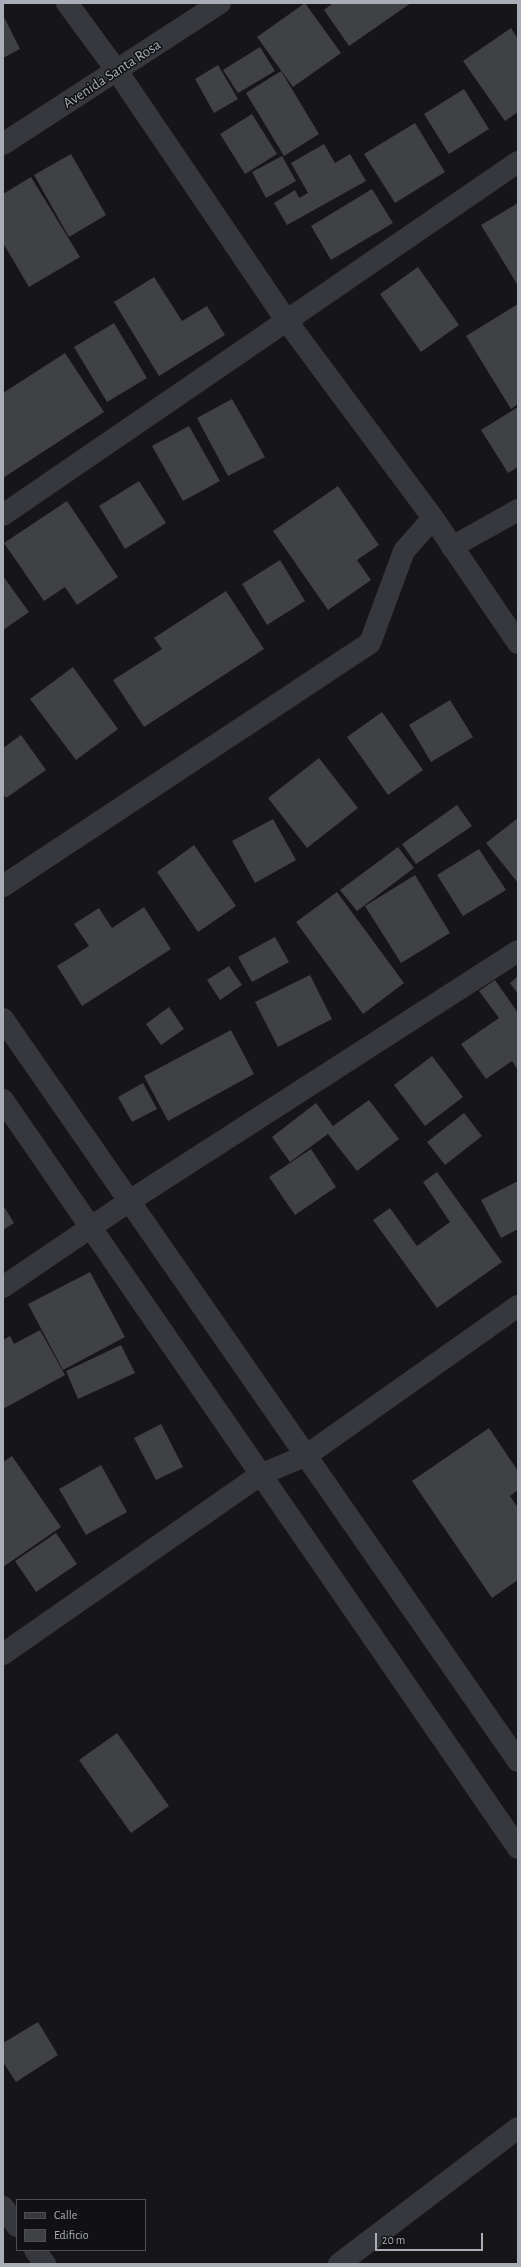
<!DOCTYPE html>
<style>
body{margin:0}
#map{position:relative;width:521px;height:2267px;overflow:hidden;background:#161618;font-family:"Alegreya Sans",sans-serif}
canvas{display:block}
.frame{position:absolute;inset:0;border:4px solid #a8adb8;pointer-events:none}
.legend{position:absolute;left:16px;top:2199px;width:130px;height:52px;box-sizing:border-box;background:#111113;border:1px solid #4d4f55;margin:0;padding:5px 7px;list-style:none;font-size:12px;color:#a8adb8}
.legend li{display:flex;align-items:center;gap:8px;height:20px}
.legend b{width:20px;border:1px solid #4d4f55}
.scale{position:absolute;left:375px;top:2233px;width:108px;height:18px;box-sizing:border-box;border:2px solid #a8adb8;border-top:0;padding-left:5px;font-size:12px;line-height:14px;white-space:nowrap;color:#a8adb8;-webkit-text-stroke:3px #111113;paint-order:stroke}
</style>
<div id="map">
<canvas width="521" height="2267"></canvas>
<div class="frame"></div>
<ul class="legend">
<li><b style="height:5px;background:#37383d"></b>Calle</li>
<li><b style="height:11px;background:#404145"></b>Edificio</li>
</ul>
<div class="scale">20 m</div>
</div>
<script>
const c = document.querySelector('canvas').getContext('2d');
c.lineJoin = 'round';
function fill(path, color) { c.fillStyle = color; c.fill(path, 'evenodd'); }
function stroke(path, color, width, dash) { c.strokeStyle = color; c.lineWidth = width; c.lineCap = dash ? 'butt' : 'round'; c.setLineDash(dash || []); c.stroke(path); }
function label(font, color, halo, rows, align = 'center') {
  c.font = font + ' "Alegreya Sans",sans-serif'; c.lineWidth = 3; c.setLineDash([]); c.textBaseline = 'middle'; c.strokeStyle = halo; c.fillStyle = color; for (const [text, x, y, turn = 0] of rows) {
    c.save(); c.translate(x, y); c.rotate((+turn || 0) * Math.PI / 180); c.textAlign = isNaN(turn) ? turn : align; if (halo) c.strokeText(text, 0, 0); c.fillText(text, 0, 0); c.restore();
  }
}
fill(new Path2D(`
 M305,3l36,50 -48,34 -36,-50z
 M333,3h78l-62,43 -25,-36z
 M3,15l17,34 -17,9z
 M511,28l7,11v73l-13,9 -42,-60z
 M260,47l15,24 -37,22 -15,-23z
 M218,65l20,34 -24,14 -19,-34z
 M281,71l38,63 -35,22 -38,-63z
 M464,89l25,40 -40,25 -25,-40z
 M252,114l25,40 -32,20 -25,-40z
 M415,123l30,49 -50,31 -31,-49z
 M324,144l11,19 15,-9 16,27 -79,44 -13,-22 21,-13 4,8 9,-5 -17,-30z
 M71,154l35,61 -37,22 -35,-62z
 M282,156l14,25 -30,17 -14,-26z
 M31,177l49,80 -51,30 -26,-44v-49z
 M372,189l21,34 -62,37 -20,-34z
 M518,203v81h-1l-36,-59z
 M418,267l41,58 -38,27 -41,-58z
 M154,277l28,44 25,-15 18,29 -66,41 -45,-74z
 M518,304v100l-7,5 -45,-73z
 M114,323l33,55 -40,24 -33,-55z
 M65,353l39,59 -101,66v-85z
 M232,399l33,58 -37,19 -31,-58z
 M518,407v60l-10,6 -27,-43z
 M189,426l31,55 -37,20 -31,-55z
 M139,481l27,42 -41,26 -26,-43z
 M338,486l41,59 -22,15 14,20 -43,30 -55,-79z
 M67,501l51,76 -41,28 -12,-18 -21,14 -40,-58z
 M280,560l25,41 -38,24 -25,-41z
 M3,576l26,36 -26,18z
 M226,591l38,58 -120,78 -31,-47 49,-31 -8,-11z
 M73,667l45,62 -42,31 -46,-61z
 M450,700l23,37 -42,25 -22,-37z
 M382,712l41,58 -35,25 -41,-58z
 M21,735l25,35 -40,28 -3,-4v-46z
 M319,758l39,50 -51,40 -39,-50z
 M457,805l15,21 -56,38 -14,-20z
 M518,818v65l-32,-40z
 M273,819l23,41 -41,23 -23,-42z
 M194,845l42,61 -38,26 -41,-60z
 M398,847l16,21 -57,43 -17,-21z
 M479,849l27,41 -43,26 -26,-41z
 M415,875l35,58 -49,30 -36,-57z
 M337,892l67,91 -41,31 -67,-92z
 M144,907l27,42 -89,57 -25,-40 32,-20 -15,-22 25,-16 13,20z
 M275,937l14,25 -37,20 -14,-25z
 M229,966l13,19 -22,15 -13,-20z
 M310,975l22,44 -54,28 -23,-45z
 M518,976v18l-8,-11z
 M495,980l23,33v57l-6,-9 -26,18 -25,-35 38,-26 -20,-27z
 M169,1007l15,22 -23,16 -15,-21z
 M231,1030l23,44 -86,47 -24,-45z
 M432,1056l31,41 -38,29 -31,-41z
 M143,1083l14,26 -25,13 -14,-25z
 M369,1100l30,39 -42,32 -29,-37 -38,28 -18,-25 44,-34 17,23z
 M464,1113l18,23 -37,29 -18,-23z
 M311,1149l25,38 -41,28 -26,-38z
 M437,1172l65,90 -65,46 -64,-88 17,-12 27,38 33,-24 -27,-40z
 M518,1181v48l-17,9 -20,-38z
 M3,1205l11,18 -11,7z
 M90,1272l35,65 -62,33 -35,-66z
 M40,1330l25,45 -62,34v-69l7,-4 4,8z
 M121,1345l14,28 -57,26 -12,-28z
 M161,1424l22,43 -27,13 -22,-42z
 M489,1428l29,43v19l-8,6 8,12v72l-26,18 -80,-117z
 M12,1456l49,71 -58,40v-105z
 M101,1465l26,47 -41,23 -27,-46z
 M56,1533l21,31 -41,28 -21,-31z
 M117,1733l52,73 -38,27 -52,-73z
 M38,2022l20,33 -42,27 -13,-20v-19z`), '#404145');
stroke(new Path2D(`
 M67,3l50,68 169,249 147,198 85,125
 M3,144l217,-141
 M3,515l515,-353
 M452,547l66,-37
 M3,886l367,-243 34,-92 29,-33
 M3,1019l515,742
 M3,1100l515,748
 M3,1287l125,-85 390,-251
 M3,1654l257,-179 47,-20 211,-149
 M3,2207l14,19
 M35,2250l10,14
 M339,2264l179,-136`), '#37383d', 22);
label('15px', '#a8adb8', '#111113', [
 ["Avenida Santa Rosa",112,74,-33]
]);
</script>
